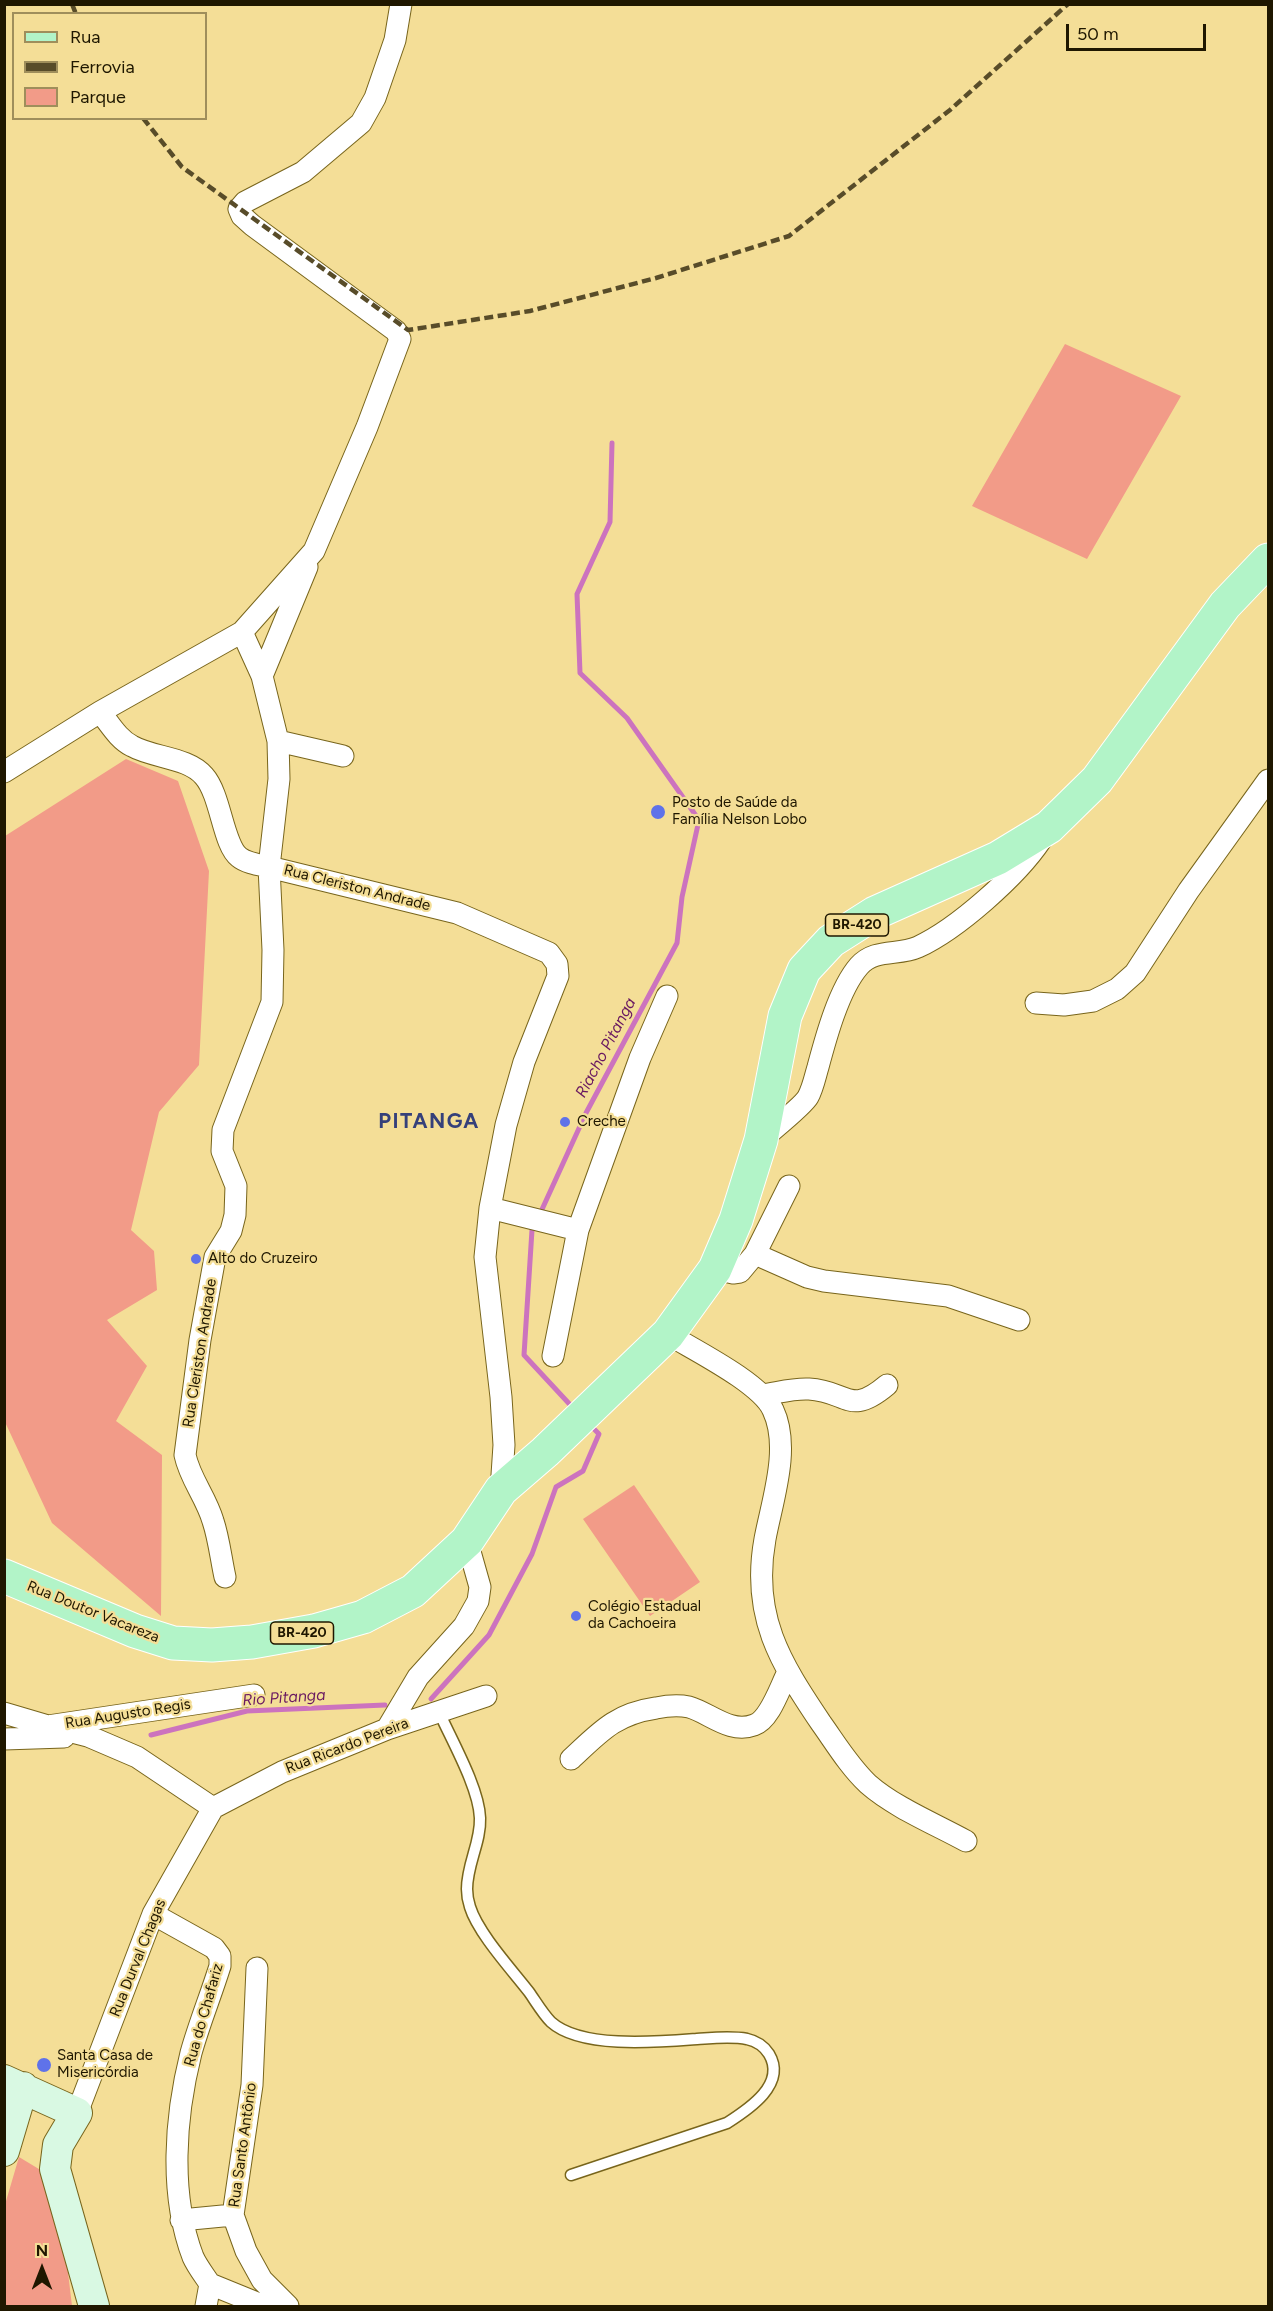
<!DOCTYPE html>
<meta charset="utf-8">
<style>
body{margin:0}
#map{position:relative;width:1273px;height:2311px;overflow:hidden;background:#f4de97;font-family:Figtree,sans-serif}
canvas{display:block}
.frame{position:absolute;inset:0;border:6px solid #1f1700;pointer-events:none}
.legend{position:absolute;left:12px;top:12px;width:195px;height:108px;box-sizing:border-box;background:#f4de97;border:2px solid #9f8e5b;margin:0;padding:8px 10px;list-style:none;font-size:18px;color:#1f1700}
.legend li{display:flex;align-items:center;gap:12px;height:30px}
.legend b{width:30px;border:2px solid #9f8e5b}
.north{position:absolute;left:12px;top:2239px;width:60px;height:60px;-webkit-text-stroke:4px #f4de97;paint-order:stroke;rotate:0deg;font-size:16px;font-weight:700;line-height:24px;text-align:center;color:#1f1700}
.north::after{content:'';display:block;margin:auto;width:21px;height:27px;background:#1f1700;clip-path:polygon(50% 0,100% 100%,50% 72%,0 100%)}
.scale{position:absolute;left:1066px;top:24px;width:140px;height:27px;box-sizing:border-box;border:3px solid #1f1700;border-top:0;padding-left:8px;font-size:18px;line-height:21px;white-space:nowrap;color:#1f1700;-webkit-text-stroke:4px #f4de97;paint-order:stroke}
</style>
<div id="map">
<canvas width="1273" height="2311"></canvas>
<div class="frame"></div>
<ul class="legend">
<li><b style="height:8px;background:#b2f4c8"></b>Rua</li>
<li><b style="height:8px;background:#584c29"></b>Ferrovia</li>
<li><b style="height:16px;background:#f29b88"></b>Parque</li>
</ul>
<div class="north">N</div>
<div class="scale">50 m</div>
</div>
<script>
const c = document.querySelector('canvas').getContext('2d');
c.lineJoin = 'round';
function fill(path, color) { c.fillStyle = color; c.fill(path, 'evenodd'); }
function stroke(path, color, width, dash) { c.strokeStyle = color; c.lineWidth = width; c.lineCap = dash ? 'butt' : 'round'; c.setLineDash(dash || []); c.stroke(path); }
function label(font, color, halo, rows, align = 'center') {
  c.font = font + ' Figtree,sans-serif'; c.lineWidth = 4.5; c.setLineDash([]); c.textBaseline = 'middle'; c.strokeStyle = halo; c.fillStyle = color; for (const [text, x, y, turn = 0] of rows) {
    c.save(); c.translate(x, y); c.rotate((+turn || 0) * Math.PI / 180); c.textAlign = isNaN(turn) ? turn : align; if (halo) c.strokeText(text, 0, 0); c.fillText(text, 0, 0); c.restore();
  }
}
fill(new Path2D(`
 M1065,344l116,52 -94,163 -115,-53z
 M126,759l52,22 31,90 -10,194 -40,47 -28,118 23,21 3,39 -50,30 40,46 -31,55 46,34 -1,161 -109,-93 -47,-101v-586z
 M634,1485l66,97 -50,34 -67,-97z
 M19,2157l38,23 15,126h-67l-1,-98z`), '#f29b88');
stroke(new Path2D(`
 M539,1216l47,-103 91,-170 5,-46 17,-77 -72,-102 -47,-45 -3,-79 33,-72 2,-79
 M535,1224l-3,6 -8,125 51,55
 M431,1699l58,-64 43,-81 24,-67 27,-16 16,-37 -9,-9
 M151,1735l96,-24 138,-6`), '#cc73be', 5);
const lane = new Path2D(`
 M439,1712c13,29 40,76 41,106 1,24 -13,46 -13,71 0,6 1,12 3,18 8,26 42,63 59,85 7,10 14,22 22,30 30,27 107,20 146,17 16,-1 34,-3 50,0 9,2 17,7 22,15 18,30 -20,55 -42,69l-156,52`);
const street = new Path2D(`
 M242,632l20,44 45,-109
 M100,712c10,12 18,27 32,34 21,12 56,11 72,30 17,19 19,69 35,81 7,6 21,8 30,10l10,-88 -1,-38 -16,-65
 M278,741l65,15
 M4,772l96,-60 142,-80 72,-81 53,-124 33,-88 -4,-8 -144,-106 -10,-9 -3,-7 6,-7 58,-30 58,-49 14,-25 20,-58 6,-36
 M1036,1003l28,2 29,-4 24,-12 18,-16 54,-83 79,-110
 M761,1140c10,-9 42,-34 47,-43 5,-9 7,-20 10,-30 8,-30 21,-78 41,-101 16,-18 39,-10 59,-19 39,-18 99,-71 123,-107
 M490,1208l88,22
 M755,1254l52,23 17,4 124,15 71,24
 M715,1269l18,4 7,-1 15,-18 34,-68
 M668,1334c26,16 93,49 105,76 18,38 -1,91 -8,129 -14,77 15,123 56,184 15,21 28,43 47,61 26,23 67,40 98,57
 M553,1356l25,-126 62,-172 27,-62
 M762,1395c15,-2 31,-7 47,-6 39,2 40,28 78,-4
 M225,1577c-4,-18 -6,-38 -12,-56 -7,-24 -23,-42 -28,-66l15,-115 15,-83 16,-26 4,-16 1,-29 -14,-35 1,-21 49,-128 1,-52 -4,-83 188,46 92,40 8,11 1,12 -34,86 -18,63 -16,83 -5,49 16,140 3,48 -3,45
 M4,1713l44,13 206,-31
 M57,1728l31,8 49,21 76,51
 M387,1729l31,-52 46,-51 14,-25 2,-14 -13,-46
 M4,1739l60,-2
 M571,1759c29,-27 44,-45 85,-51 10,-2 23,-3 33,-1 21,6 41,27 65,18 16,-5 26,-38 34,-53
 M213,1808l69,-36 105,-43 99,-33
 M153,1914l61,34 6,8v10c-9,29 -21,58 -29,87 -16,64 -22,141 2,204 4,9 11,18 17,27l-4,22
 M257,1968l-5,117 -19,130 13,36 16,29 26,26
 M77,2113l76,-199 60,-106
 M181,2220l52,-5
 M210,2284l54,22`);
const secondary = new Path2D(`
 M4,2080l73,33 -19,32 -3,24 39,137
 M4,2151l19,-64`);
const primary = new Path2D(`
 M4,1576l131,55 38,12 39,2 40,-3 62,-11 49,-14 50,-26 54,-50 34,-51 44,-38 123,-118 47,-65 21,-49 25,-80 24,-124 19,-46 27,-29 44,-28 123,-55 51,-31 48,-47 128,-175 43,-45`);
stroke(lane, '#78651c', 13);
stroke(street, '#78651c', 23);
stroke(secondary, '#78651c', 32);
stroke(primary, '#fff', 35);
stroke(lane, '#fff', 10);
stroke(street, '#fff', 21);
stroke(secondary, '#d9f9e3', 30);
stroke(primary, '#b2f4c8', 33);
stroke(new Path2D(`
 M72,4l4,10
 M143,118l39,49 226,163 122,-19 126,-33 133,-42 161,-126 118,-106`), '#584c29', 4.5, [9, 4.5]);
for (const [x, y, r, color] of [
 [658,812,8,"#5f72e9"],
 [565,1122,6,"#5f72e9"],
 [196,1259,6,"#5f72e9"],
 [576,1616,6,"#5f72e9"],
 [44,2065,8,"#5f72e9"]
]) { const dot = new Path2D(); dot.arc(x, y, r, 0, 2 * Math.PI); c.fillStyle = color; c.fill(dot); stroke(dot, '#f4de97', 2); }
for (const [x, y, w] of [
 [857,925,63],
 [302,1633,63]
]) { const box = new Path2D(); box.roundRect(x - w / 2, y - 11, w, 22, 4.5); c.fillStyle = '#f4de97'; c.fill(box); stroke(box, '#1f1700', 1.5); }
label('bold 14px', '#1f1700', null, [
 ["BR-420",857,925],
 ["BR-420",302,1633]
]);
label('15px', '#1f1700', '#f4de97', [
 ["Posto de Saúde da",672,803],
 ["Família Nelson Lobo",672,820],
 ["Creche",577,1122],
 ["Alto do Cruzeiro",208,1259],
 ["Colégio Estadual",588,1607],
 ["da Cachoeira",588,1624],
 ["Santa Casa de",57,2056],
 ["Misericórdia",57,2073]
], 'left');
label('15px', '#1f1700', '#f4de97', [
 ["Rua Cleriston Andrade",357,888,14],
 ["Rua Cleriston Andrade",200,1353,-81],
 ["Rua Doutor Vacareza",93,1612,22],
 ["Rua Augusto Regis",128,1714,-9],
 ["Rua Ricardo Pereira",347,1746,-21],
 ["Rua Durval Chagas",138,1958,-68],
 ["Rua do Chafariz",204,2015,-74],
 ["Rua Santo Antônio",243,2145,-82]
]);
label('italic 16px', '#691860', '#f4de97', [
 ["Riacho Pitanga",606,1048,-62],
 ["Rio Pitanga",284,1698,-4]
]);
c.letterSpacing = '1.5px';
label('bold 21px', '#35407a', '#f4de97', [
 ["PITANGA",429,1122]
]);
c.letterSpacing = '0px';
</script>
